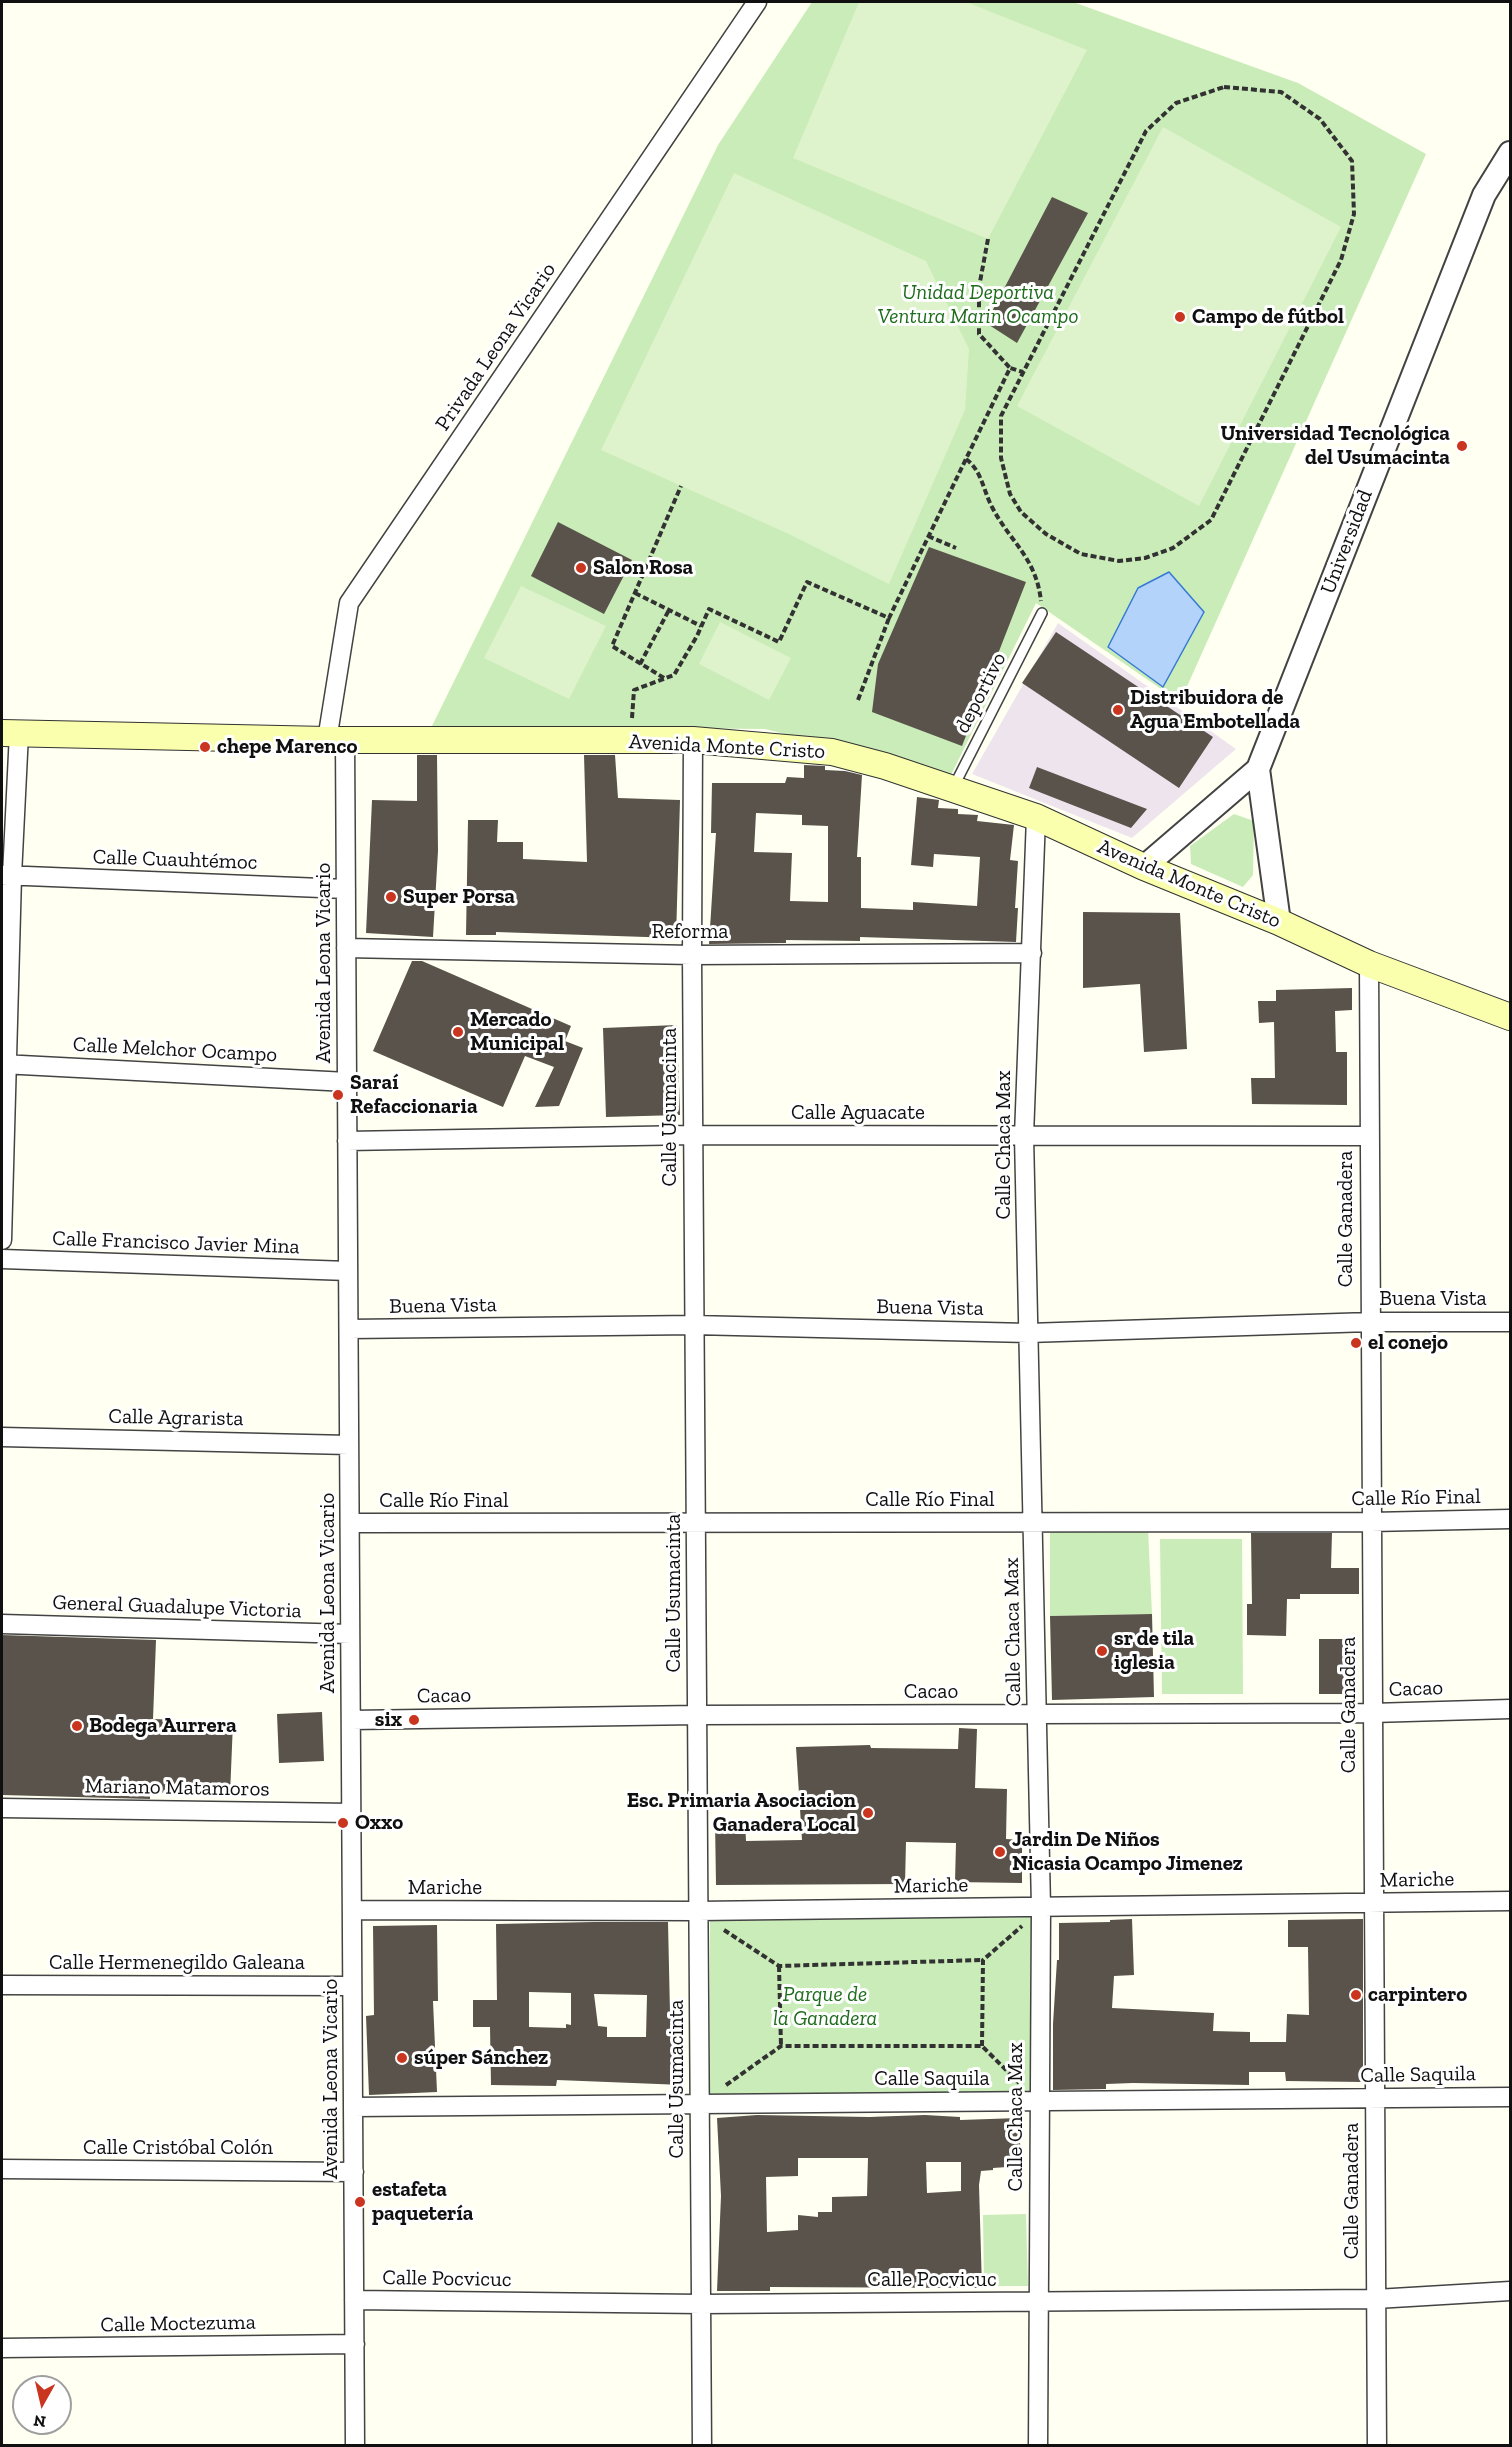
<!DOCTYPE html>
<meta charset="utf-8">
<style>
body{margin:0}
#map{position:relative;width:1512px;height:2447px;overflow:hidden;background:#fffff2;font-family:"Zilla Slab",serif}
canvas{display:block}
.frame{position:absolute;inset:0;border:3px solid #101010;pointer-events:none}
.north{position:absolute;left:12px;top:2375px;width:60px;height:60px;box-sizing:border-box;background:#fff;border:2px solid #9f9f9f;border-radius:50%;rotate:188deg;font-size:16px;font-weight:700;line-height:24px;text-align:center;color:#101010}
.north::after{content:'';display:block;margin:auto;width:21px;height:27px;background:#c9351f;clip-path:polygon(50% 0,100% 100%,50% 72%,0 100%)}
</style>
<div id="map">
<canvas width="1512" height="2447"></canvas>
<div class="frame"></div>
<div class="north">N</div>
</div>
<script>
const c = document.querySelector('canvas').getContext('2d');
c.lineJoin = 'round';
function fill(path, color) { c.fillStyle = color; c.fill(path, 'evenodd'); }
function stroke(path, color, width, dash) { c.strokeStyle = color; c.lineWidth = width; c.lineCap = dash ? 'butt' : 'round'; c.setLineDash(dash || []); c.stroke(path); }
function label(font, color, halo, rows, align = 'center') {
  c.font = font + ' "Zilla Slab",serif'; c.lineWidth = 6; c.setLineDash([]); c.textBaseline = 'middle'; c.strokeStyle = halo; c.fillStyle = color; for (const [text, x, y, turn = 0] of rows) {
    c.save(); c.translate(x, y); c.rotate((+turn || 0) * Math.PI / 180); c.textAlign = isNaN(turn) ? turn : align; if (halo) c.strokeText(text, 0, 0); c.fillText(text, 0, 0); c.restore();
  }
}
fill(new Path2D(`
 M1058,623l178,126 -104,89 -160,-64z`), '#eee4ee');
fill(new Path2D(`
 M812,2h261l225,81 128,71 -246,548 -144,-99 -86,174 -185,-48 -333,-3 286,-581z
 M1234,814l20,7 -1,54 -10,12 -52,-23 -1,-18z
 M1148,1529l4,85 -102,2v-84z
 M1160,1539h82l1,155h-81z
 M1031,1917l-1,176 -320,3v-175z
 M1026,2214l2,72h-44l-1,-71z`), '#caecb9');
fill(new Path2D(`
 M859,2h107l121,48 -99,189 -195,-81z
 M1163,127l178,100 -142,279 -182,-100z
 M734,173l192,88 43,88 -4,61 -76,174 -98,-49 -190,-85z
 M521,586l85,40 -37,73 -85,-41z
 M720,622l71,36 -22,42 -70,-36z`), '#def3cb');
const water = new Path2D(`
 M1169,572l35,40 -41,75 -55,-40 30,-59z`);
fill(water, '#b4d3fa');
stroke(water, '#3679d5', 1.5);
fill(new Path2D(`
 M1052,197l36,16 -71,130 -31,-20z
 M558,522l74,38 -28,54 -73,-38z
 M929,547l97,35 -64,164 -90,-34 6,-48z
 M1056,632l157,105 -34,51 -157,-105z
 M417,755h20l1,96 -5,86 -67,-4 6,-133 45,1z
 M584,755h31l3,43 62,2 -4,138 -180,-6v3h-30l2,-115h30l-1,22h26v17l64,3z
 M804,765l21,1v4l20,1 17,4 -5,82h4v51l52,2v-8l64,4 3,-49 -46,-3 -1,13 -22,-2 6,-68 22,3 -1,8 20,1v5l20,1 -1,6 37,4 -4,35 8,1 -3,47h3l-2,34 -156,-5v4l-74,-1v3l-77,1 7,-111h-5l1,-50h73l2,-6 17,1zM756,813l46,2v10l26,1v76l-38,-1 2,-48 -38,-1z
 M1037,767l110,42 -16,19 -102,-40z
 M1083,912l97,1 7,136 -43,3 -4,-68 -57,4z
 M412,961h10l149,65 -6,15 18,7 -24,58 -24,1 19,-40 -29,-11 -22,51 -130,-56z
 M1352,988v22l-17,1 1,41h11v53l-95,-1 -1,-26h24l-1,-56 -15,1 -1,-22h18v-11z
 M677,1025l3,90 -74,2 -3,-89z
 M1251,1533h81l-1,35h28v26h-59v5h-13l-1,37 -39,-1v-31h5z
 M1152,1614l2,83 -102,3 -2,-84z
 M2,1635l154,5 -3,79 80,3 -3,73 -80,-3v7l-148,-4z
 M1319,1639h38l-1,55h-37z
 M322,1712l2,49 -45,2 -2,-49z
 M959,1728l18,1 -2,59 32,1 -1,50 16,1v43l-67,-1 1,-39 -50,-1 -1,42 -189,1 -1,-65h30l1,21 56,-1 -6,-93 74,-2 1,3 87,1z
 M1132,1919l2,56 -20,1 -2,32 102,5 -1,18 37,1v10h36l1,-28 22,1 -1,-68h-20v-27l75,-1v163l-77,-1 -1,-9h-36v13l-116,-2 -27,1v5l-53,1v-66l4,-64h2v-37l51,-1v-2z
 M594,1922h74l2,91 14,1 -1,71 -126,-5 -1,6 -65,-1 -1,-58h-17v-27h24l-1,-76zM529,1992l42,1v32l-5,-1v4l-37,-1zM594,1994l53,1 -1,42h-39v-10l-9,-1z
 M437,1925l1,76h-5l4,91 -68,3 -3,-79 8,-1 -1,-89z
 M757,2115l112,2 56,-2 35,2v3l59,-2 2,48 -28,2v2l-12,1 -2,14 3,103 -212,-1v4h-53l4,-95 -4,-78zM798,2158h70l-1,38 -35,1v15h-14v5l-20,-2v15l-31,2 -1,-55 32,-1zM926,2162h35v29l-34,2z`), '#59534b');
const service = new Path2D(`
 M953,788l89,-175`);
const minor = new Path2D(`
 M327,740l22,-137 408,-601
 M345,740l10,1706
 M693,740l-1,215 10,1491
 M1036,817l-12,319 17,771 -3,539
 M2,875l344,14
 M346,948l346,7 340,-2
 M1369,964l8,1482
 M2,1064l345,18
 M347,1141l346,-6 675,1
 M2,1240l10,-364 7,-143
 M2,1259l346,12
 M349,1329l345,-4 334,8 342,-11h140
 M2,1437l347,8
 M350,1523l1021,-1 139,-3
 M2,1624l348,10
 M351,1720l346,-5 675,-2 138,-4
 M2,1808l349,5
 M352,1910l346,1 812,-10
 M2,1985l350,1
 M353,2107l1157,-10
 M2,2169l352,3
 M354,2300l347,4 675,-5 134,-8
 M2,2348l353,-4`);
const tertiary = new Path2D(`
 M1258,769l226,-574 26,-42
 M1144,867l114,-98 21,153`);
const secondary = new Path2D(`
 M2,733l325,7h366l139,12 53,14 151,51 108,50 135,55 90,42 141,53`);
stroke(service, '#434343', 12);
stroke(minor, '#434343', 21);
stroke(tertiary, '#434343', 26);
stroke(secondary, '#323232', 28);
stroke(new Path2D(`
 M1224,87l57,5 39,27 32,42 2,53 -13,46 -130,260 -38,28 -28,10 -26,3 -38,-7 -35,-20 -25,-22 -11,-18 -9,-36v-42l145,-285 30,-28z
 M988,239l-9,48v47l31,34
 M966,459c16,12 17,31 26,48 18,35 44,50 49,94
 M928,536l28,12
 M635,593l66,33
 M640,664l29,-54
 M664,678l-52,-32 69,-160
 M858,700l31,-82
 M632,718l2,-28 40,-15 23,-39 12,-27 70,33 28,-60 82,36 121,-250 13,4
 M724,1930l55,36 204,-6
 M779,1966l2,80
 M982,2046l1,-86 39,-34
 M726,2085l55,-39h201l38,38`), '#323232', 4, [6, 3]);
stroke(service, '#fff', 9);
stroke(minor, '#fff', 18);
stroke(tertiary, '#fff', 22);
stroke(secondary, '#f9ffad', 26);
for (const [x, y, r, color] of [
 [1180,317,6,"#c9351f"],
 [1462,446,6,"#c9351f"],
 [581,568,6,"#c9351f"],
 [1118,710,6,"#c9351f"],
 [205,747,6,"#c9351f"],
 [391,897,6,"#c9351f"],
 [458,1032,6,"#c9351f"],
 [338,1095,6,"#c9351f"],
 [1356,1343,6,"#c9351f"],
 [1102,1651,6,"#c9351f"],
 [414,1720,6,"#c9351f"],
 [77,1726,6,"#c9351f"],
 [868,1813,6,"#c9351f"],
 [343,1823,6,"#c9351f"],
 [1000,1852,6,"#c9351f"],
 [1356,1995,6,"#c9351f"],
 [402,2058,6,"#c9351f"],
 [360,2202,6,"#c9351f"]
]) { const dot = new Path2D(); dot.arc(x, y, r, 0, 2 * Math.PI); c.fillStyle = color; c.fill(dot); stroke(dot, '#fff', 2); }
label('italic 21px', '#1d6c1b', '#fff', [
 ["Unidad Deportiva",978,293],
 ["Ventura Marin Ocampo",978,317],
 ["Parque de",825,1995],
 ["la Ganadera",825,2019]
]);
label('bold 21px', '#101010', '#fff', [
 ["Campo de fútbol",1192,317],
 ["Universidad Tecnológica",1450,434,"right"],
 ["del Usumacinta",1450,458,"right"],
 ["Salon Rosa",593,568],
 ["Distribuidora de",1130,698],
 ["Agua Embotellada",1130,722],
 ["chepe Marenco",217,747],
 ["Super Porsa",403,897],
 ["Mercado",470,1020],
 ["Municipal",470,1044],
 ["Saraí",350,1083],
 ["Refaccionaria",350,1107],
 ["el conejo",1368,1343],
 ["sr de tila",1114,1639],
 ["iglesia",1114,1663],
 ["six",402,1720,"right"],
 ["Bodega Aurrera",89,1726],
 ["Esc. Primaria Asociacion",856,1801,"right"],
 ["Ganadera Local",856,1825,"right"],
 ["Oxxo",355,1823],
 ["Jardin De Niños",1012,1840],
 ["Nicasia Ocampo Jimenez",1012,1864],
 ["carpintero",1368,1995],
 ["súper Sánchez",414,2058],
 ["estafeta",372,2190],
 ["paquetería",372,2214]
], 'left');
label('21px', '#101010', '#fff', [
 ["Privada Leona Vicario",496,347,-56],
 ["Universidad",1347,542,-69],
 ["deportivo",981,693,-63],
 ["Avenida Monte Cristo",727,747,3],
 ["Calle Cuauhtémoc",175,860,2],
 ["Avenida Monte Cristo",1189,884,23],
 ["Reforma",690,932],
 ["Avenida Leona Vicario",324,963,-90],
 ["Calle Melchor Ocampo",175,1050,3],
 ["Calle Usumacinta",670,1107,-90],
 ["Calle Aguacate",858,1113],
 ["Calle Chaca Max",1004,1145,-90],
 ["Calle Ganadera",1346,1219,-90],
 ["Calle Francisco Javier Mina",176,1243,2],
 ["Buena Vista",1433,1299],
 ["Buena Vista",443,1306,-1],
 ["Buena Vista",930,1308,1],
 ["Calle Agrarista",176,1418,1],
 ["Calle Río Final",1416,1498,-1],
 ["Calle Río Final",930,1500],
 ["Calle Río Final",444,1501],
 ["Avenida Leona Vicario",328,1593,-90],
 ["Calle Usumacinta",674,1593,-90],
 ["General Guadalupe Victoria",177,1607,2],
 ["Calle Chaca Max",1013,1632,-91],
 ["Cacao",1416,1689,-2],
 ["Cacao",931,1692],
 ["Cacao",444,1696,-1],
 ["Calle Ganadera",1349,1705,-90],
 ["Mariano Matamoros",177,1788,1],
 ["Mariche",1417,1880,-1],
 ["Mariche",931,1886,-1],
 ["Mariche",445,1888],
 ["Calle Hermenegildo Galeana",177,1963],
 ["Calle Saquila",1418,2075,-1],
 ["Avenida Leona Vicario",331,2079,-90],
 ["Calle Usumacinta",677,2079,-90],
 ["Calle Saquila",932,2079],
 ["Calle Chaca Max",1016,2117,-90],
 ["Calle Cristóbal Colón",178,2148],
 ["Calle Ganadera",1352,2191,-90],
 ["Calle Pocvicuc",447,2279,1],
 ["Calle Pocvicuc",932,2280],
 ["Calle Moctezuma",178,2324,-1]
]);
</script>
